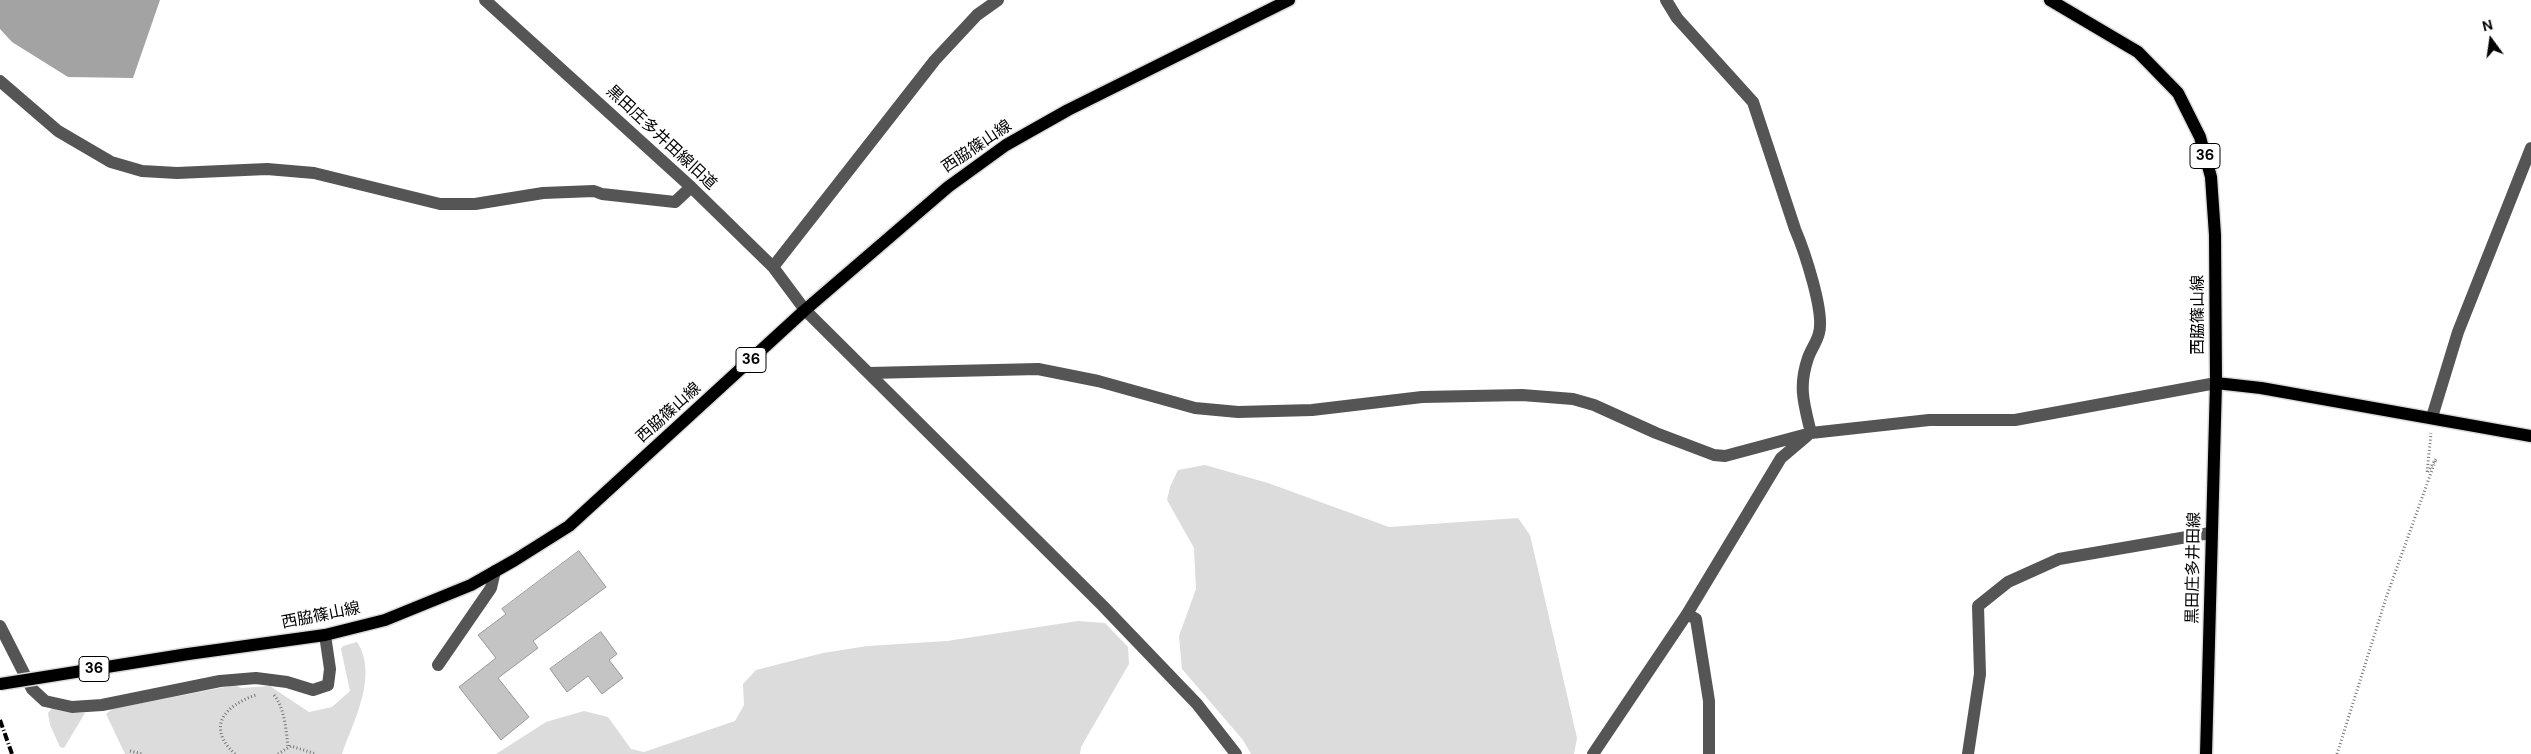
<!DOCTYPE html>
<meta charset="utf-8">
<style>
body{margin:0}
#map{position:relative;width:2531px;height:754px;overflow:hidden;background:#fff;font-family:"DM Sans",sans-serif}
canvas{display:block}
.north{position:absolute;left:2466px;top:15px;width:50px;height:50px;-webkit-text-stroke:4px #fff;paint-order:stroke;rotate:346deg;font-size:14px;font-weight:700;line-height:20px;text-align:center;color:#000}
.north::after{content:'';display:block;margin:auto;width:18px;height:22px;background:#000;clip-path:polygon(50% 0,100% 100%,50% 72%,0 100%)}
</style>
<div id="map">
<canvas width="2531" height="754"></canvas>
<div class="north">N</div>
</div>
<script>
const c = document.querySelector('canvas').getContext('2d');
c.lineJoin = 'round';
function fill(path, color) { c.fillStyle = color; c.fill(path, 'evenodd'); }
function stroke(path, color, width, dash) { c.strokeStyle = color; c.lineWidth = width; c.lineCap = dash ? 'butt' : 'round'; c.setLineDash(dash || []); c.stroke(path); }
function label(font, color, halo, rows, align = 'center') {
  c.font = font + ' "DM Sans","Noto Sans JP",sans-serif'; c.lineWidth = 5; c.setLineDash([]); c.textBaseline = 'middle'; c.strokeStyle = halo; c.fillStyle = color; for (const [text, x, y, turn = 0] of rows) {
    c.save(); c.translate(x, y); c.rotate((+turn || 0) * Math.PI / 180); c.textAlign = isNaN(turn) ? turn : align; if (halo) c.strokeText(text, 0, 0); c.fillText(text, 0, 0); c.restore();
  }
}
fill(new Path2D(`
 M1205,465l63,18 121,44 129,-9 12,17 47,203 -3,16h-323l-8,-14 -61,-71 -3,-33 17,-47 -2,-41 -27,-48 3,-13 8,-17z
 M1078,621l27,2 23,24 1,17 -48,83 -1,7h-584l50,-32 38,-11 24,6 23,32 13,3 91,-31 9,-16 -1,-21 13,-14 67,-17 44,-7 80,-5z
 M357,642c22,33 -4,80 -15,112h-217l-19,-40 6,-5 123,-24 6,3 29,-2 39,26 23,-5 18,-16 -9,-42 2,-3z
 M52,708l22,5h11l-21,35 -4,-1 -10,-22 -2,-12z`), '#dcdcdc');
fill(new Path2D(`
 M0,0h160l-27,78 -65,-1 -56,-35 -12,-13z`), '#a3a3a3');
const building = new Path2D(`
 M579,551l27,36 -73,54 5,7 -40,30 31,39 -28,23 -42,-53 37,-29 -18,-23 28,-21 -4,-5z
 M601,632l16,22 -8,6 14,18 -21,16 -14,-18 -21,16 -17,-23z`);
fill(building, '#c4c4c4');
stroke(building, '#999', 1);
const major = new Path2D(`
 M2050,0l88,52 40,41 22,44 11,40 4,58 1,148 -10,371
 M2216,383l45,5 270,48
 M188,654l137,-19 60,-15 86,-35 44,-25 54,-34 236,-216 143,-123 58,-42 62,-35 221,-110`);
stroke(major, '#dbdbdb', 15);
stroke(new Path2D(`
 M274,695c11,14 12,35 14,52
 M130,751l13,3
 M235,754c-30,-28 -9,-49 21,-59
 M278,754l13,-8 25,8
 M2337,754l49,-156 50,-139 -9,14 4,-40`), '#777', 3, [1, 2.5]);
stroke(new Path2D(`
 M485,0l206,187 82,80 32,43 298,296 94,98 39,50
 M1666,0l11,18 76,84 42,127c9,21 30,83 24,104 -2,9 -8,16 -11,25 -10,29 -4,46 3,75
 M0,81l58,50 53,31 31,9 35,2 90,-4 47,4 126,31h35l68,-11 51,-2 8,3 73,8 16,-15
 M773,267l162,-207 42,-45 21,-15
 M869,373l169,-4 60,12 97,27 43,4 74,-2 110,-13 100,-2 51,4 21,6 62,28 58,22 11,1 86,-23 118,-13h86l201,-37
 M2432,417l26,-85 73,-184
 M1687,614l9,5 13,82v53
 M0,626l32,63 13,12 27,6 30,-2 118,-24 36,-3 31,4 26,8 15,-5 2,-16 -5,-34
 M438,665l53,-77 4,-17
 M1593,754l94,-140 94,-156 26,-22
 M1968,754l12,-80 -2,-68 30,-24 51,-23 151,-26`), '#555', 12);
stroke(major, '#000', 12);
stroke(new Path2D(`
 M0,720l12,34`), '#000', 4, [8, 2.5, 1, 2.5]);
const majorBridge = new Path2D(`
 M0,684l188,-30`);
stroke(majorBridge, '#dbdbdb', 15, []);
stroke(majorBridge, '#000', 12);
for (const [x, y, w] of [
 [2205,156,30],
 [751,360,30],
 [94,669,30]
]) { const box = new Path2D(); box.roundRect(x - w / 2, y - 12.5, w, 25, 4); c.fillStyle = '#fff'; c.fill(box); stroke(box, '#000', 1); }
label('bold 15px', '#000', null, [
 ["36",2205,156],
 ["36",751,360],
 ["36",94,669]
]);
label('16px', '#000', '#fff', [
 ["黒田庄多井田線旧道",661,138,43],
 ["西脇篠山線",977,147,-34],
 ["西脇篠山線",2199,315,-90],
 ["西脇篠山線",669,413,-42],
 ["黒田庄多井田線",2194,568,-89],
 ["西脇篠山線",321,616,-11]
]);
</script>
